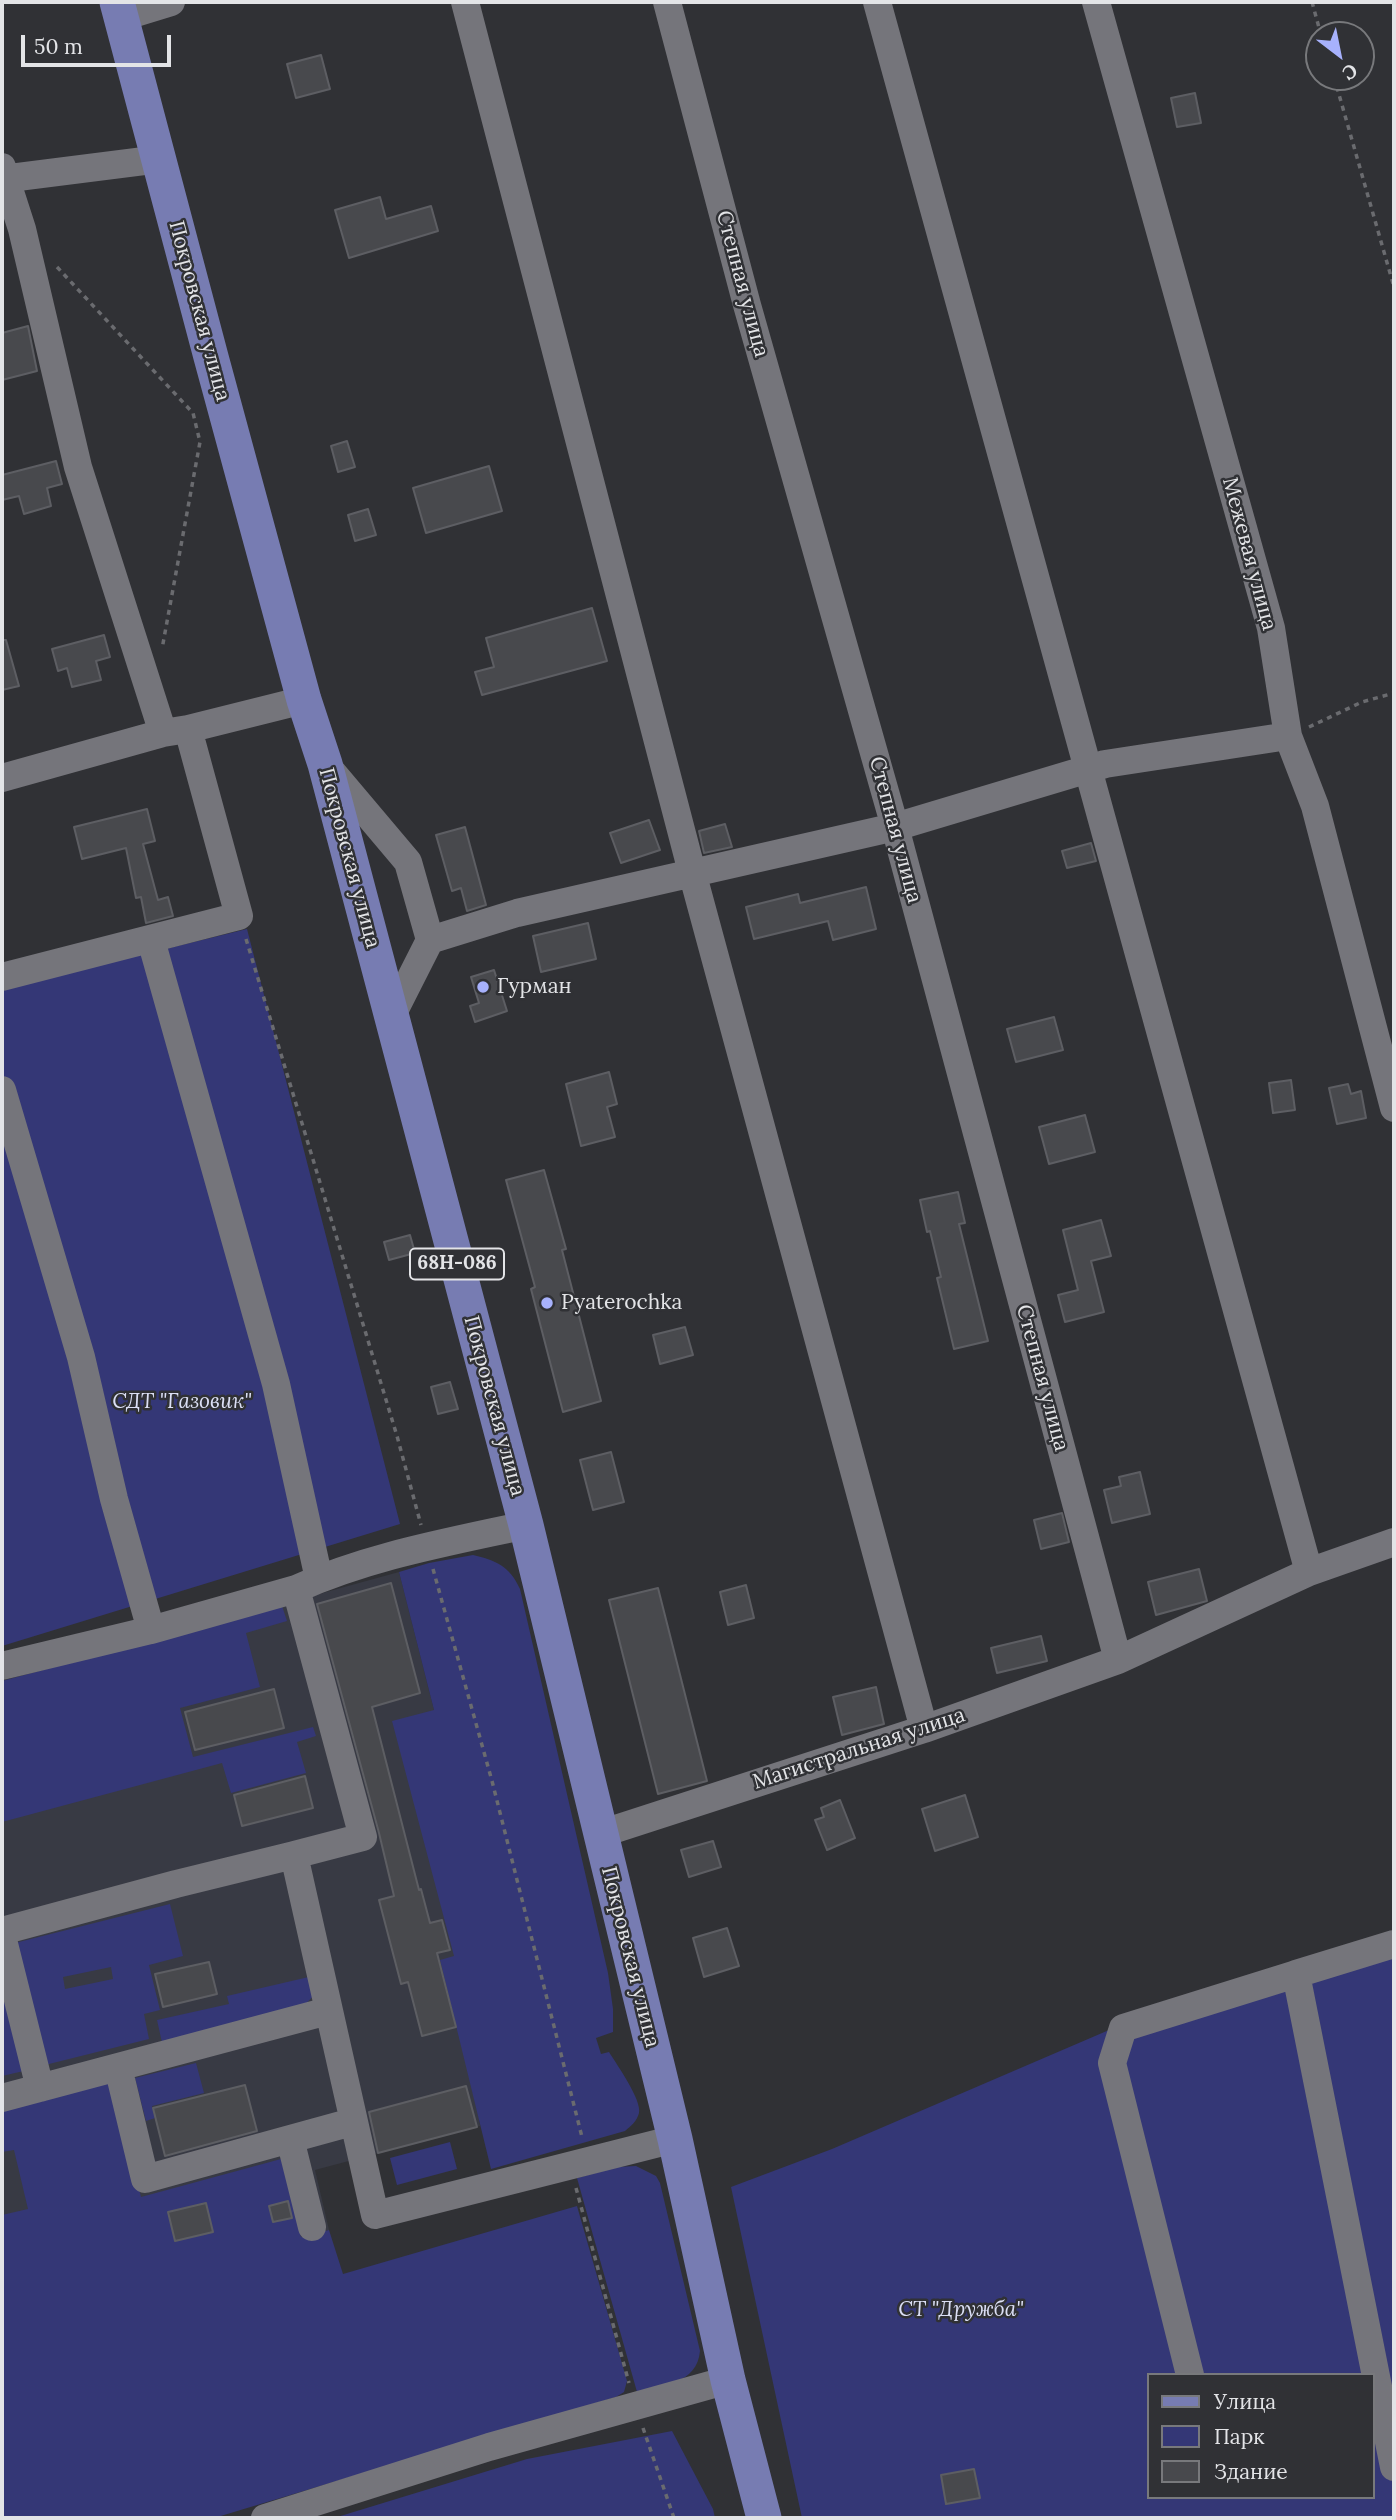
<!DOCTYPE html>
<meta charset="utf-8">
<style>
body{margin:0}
#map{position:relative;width:1396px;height:2520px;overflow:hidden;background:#303135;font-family:Lora,serif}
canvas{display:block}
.frame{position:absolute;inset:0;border:4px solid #e3e4e7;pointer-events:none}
.legend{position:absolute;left:1147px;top:2373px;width:228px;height:126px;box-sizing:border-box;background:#303135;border:2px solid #78797c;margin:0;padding:9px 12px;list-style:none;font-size:21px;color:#e3e4e7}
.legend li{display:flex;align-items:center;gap:14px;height:35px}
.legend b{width:35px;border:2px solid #78797c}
.north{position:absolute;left:1305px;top:21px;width:70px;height:70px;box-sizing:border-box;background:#303135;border:2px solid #78797c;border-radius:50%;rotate:148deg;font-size:19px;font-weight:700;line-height:28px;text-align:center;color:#e3e4e7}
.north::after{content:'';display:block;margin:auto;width:24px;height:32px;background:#a7b1fc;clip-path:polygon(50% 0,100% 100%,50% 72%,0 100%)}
.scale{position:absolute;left:21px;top:35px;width:150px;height:32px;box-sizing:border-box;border:4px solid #e3e4e7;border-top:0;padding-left:9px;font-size:21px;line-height:24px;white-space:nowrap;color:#e3e4e7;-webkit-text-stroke:5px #303135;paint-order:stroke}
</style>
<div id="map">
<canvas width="1396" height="2520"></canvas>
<div class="frame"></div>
<ul class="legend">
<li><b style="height:9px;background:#777cb2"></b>Улица</li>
<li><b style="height:19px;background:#343776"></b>Парк</li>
<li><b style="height:19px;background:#48494d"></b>Здание</li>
</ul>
<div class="north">С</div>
<div class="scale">50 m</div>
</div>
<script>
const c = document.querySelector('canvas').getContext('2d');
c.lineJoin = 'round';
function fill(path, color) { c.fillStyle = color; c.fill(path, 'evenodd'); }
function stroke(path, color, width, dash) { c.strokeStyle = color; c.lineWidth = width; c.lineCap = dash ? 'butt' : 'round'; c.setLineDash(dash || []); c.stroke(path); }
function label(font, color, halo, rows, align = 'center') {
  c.font = font + ' Lora,serif'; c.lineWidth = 5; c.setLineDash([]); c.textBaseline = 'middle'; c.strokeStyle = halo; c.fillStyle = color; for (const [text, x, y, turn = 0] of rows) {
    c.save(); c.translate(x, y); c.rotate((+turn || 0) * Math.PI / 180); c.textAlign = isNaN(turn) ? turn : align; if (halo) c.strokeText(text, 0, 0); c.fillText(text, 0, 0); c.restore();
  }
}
fill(new Path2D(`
 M399,1572l35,138 46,416 -165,44 14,60 -135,38 -192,200v-787z`), '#383a44');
fill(new Path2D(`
 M247,929l153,595 -398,122v-657z
 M473,1555c22,5 37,11 47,34l88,384 5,36v23l-17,6 5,16 8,-2c8,13 33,48 30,61 -2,8 -8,13 -14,18l-134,38 -51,-209 14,-4 -62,-235 42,-11 -35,-138 30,-9z
 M282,1606l5,15 -41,12 14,54 -80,21 13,49 120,-30 3,9 -19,6 9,31 -75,20 -9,-30 -220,59v-141z
 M170,1904l13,52 -34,9 11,45 -16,4 5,25 -108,27 -30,-122zM111,1967l2,12 -48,10 -2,-12z
 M1394,1931v587h-592l-71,-331 101,-38 298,-128zM1149,2375h224v122h-224z
 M2,1971l26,99 -26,6z
 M313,1976l3,17 -17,18 -136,36 -6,-27 72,-16 -2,-8z
 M196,2063l8,30 -52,13 3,12 -9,3 -11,-43z
 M111,2077l30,120 140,-38 20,78 28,-7 14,44 234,-68 50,175 -3,11 -8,5 -402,121h-212v-303l26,-6 -14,-59 -12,2v-46zM206,2203l7,28 -38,10 -7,-28z
 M450,2142l7,27 -60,16 -7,-27z
 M636,2166l20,10 4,7 40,168c-3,33 -37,34 -63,41l-60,-214 40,-11z
 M672,2431l41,78 2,9h-381l193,-59z`), '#343776');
const building = new Path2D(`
 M321,55l9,34 -34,9 -9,-34z
 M1195,93l6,30 -24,4 -6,-29z
 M380,197l6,22 45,-13 7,25 -89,27 -14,-48z
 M28,326l9,45 -35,9v-47z
 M347,441l8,26 -17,5 -7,-26z
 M56,461l6,23 -15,4 4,18 -27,8 -5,-18 -17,4v-25z
 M489,466l13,45 -76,22 -13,-45z
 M368,509l8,26 -21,6 -7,-26z
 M592,608l15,53 -125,34 -7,-23 19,-5 -8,-29z
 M104,635l6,22 -14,4 5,19 -29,7 -5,-19 -9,3 -6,-22z
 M2,640h4l13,46 -17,4z
 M147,809l8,32 -12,3 15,56 10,-3 5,19 -27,7 -5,-26 -5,1 -10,-50 -44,11 -8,-32z
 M649,820l11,30 -39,13 -11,-30z
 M725,824l7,23 -28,6 -5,-22z
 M465,827l21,78 -19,6 -6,-23 -9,3 -16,-56z
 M1091,843l5,18 -29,7 -5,-17z
 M866,887l10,42 -43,11 -5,-19 -74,18 -8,-32 52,-13 2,9z
 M588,923l8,36 -55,13 -8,-36z
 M494,970l13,41 -32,11 -5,-16 9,-3 -8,-26z
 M1054,1017l9,33 -47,12 -9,-33z
 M609,1072l8,32 -10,3 8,30 -34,9 -15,-62z
 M1291,1080l4,30 -22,3 -4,-30z
 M1348,1084l3,10 10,-3 5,27 -29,6 -8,-36z
 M1085,1115l10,37 -46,12 -10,-37z
 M544,1170l22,79 -4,1 39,151 -38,11 -32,-123 4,-2 -29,-107z
 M958,1192l7,31 -6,1 29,117 -34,8 -17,-71 4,-1 -11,-46 -3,1 -7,-32z
 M1101,1220l10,36 -20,5 13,51 -39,10 -7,-27 20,-5 -15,-60z
 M410,1235l5,18 -26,7 -5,-18z
 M685,1327l8,28 -33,9 -7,-29z
 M450,1382l8,27 -20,5 -7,-27z
 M611,1452l13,50 -31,8 -13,-50z
 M1140,1472l10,42 -38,9 -8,-33 17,-4 -2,-9z
 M1062,1513l7,29 -28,7 -7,-29z
 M1199,1569l8,32 -51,14 -8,-33z
 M391,1583l29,110 -48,14 47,183 2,-1 9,34 12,-3 8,30 -13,3 19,74 -34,9 -14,-54 -7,2 -22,-84 15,-4 -15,-63 -62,-229z
 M746,1585l8,33 -26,7 -8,-33z
 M658,1588l49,193 -49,13 -49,-194z
 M1041,1636l6,25 -50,12 -6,-25z
 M876,1687l8,37 -42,11 -9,-38z
 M274,1689l10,39 -89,22 -10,-38z
 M305,1776l8,32 -71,18 -8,-31z
 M965,1795l13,42 -43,14 -13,-42z
 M840,1800l15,38 -28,12 -12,-30 9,-3 -3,-9z
 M713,1841l8,26 -32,10 -8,-27z
 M727,1928l12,38 -35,11 -11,-39z
 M209,1962l8,32 -54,13 -8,-33z
 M245,2085l12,46 -92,25 -12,-48z
 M466,2086l11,41 -99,26 -9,-41z
 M288,2201l4,17 -19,4 -4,-16z
 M206,2203l7,29 -38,9 -7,-29z
 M974,2469l6,29 -34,6 -5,-29z`);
fill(building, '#48494d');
stroke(building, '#5d5e63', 2);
stroke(new Path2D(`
 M1312,2l9,33
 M1334,77l60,210
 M57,267l136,146 7,29 -38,207
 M1309,727l53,-25 32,-9
 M246,939l151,497 24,89
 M433,1569l59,212 90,356
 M576,2188l53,195
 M643,2428l31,90`), '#6a6b6f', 3.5, [5, 5]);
stroke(new Path2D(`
 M465,2l227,870 232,857
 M667,2l80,303 148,522 223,833
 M877,2l432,1570
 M1096,2l175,626 17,108 27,70 79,302
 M122,17l49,-15
 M2,167l20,62 56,238 85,266
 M2,179l158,-20
 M327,766l81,96 22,78 -39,77
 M2,778l161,-45 25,-4 116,-29
 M151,940l125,444 43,195
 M430,940l87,-27 378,-86 210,-63 183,-28
 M2,977l237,-61 -51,-187
 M2,1090l79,267 33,142 37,131
 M2,1666l149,-36 145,-41c73,-33 153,-47 230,-64
 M600,1834l324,-105 194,-69 191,-88 85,-30
 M294,1855l69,-18 -67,-248
 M2,1931l174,-47 118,-29 81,360 300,-76
 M2,1936l38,152
 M1296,1974l98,-30
 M118,2067l27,112 207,-57
 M2,2098l326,-87
 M290,2139l22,88
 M1190,2375l-78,-312 11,-35 173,-54 98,493
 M265,2518l224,-71 239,-67`), '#75757b', 28);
stroke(new Path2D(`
 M117,2l94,355 93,343 21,64 201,761 149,614 53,241 36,138`), '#777cb2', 35);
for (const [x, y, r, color] of [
 [483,987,7,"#a7b1fc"],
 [547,1303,7,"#a7b1fc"]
]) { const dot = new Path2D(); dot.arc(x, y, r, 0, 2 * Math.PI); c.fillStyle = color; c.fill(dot); stroke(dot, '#303135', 2.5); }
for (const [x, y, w] of [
 [457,1264,94]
]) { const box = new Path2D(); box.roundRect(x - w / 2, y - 15.5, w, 31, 5); c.fillStyle = '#303135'; c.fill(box); stroke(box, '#e3e4e7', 2); }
label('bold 19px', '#e3e4e7', null, [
 ["68Н-086",457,1264]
]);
label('21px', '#e3e4e7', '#303135', [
 ["Степная улица",742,284,75],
 ["Покровская улица",199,311,75],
 ["Межевая улица",1249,554,75],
 ["Степная улица",895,830,75],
 ["Покровская улица",349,858,75],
 ["Степная улица",1042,1378,75],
 ["Покровская улица",494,1406,75],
 ["Магистральная улица",859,1749,-18],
 ["Покровская улица",630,1957,76]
]);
label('21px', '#e3e4e7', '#303135', [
 ["Гурман",497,987],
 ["Pyaterochka",561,1303]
], 'left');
label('italic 21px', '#dbdff5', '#303135', [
 ["СДТ \"Газовик\"",182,1402],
 ["СТ \"Дружба\"",961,2310]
]);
</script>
